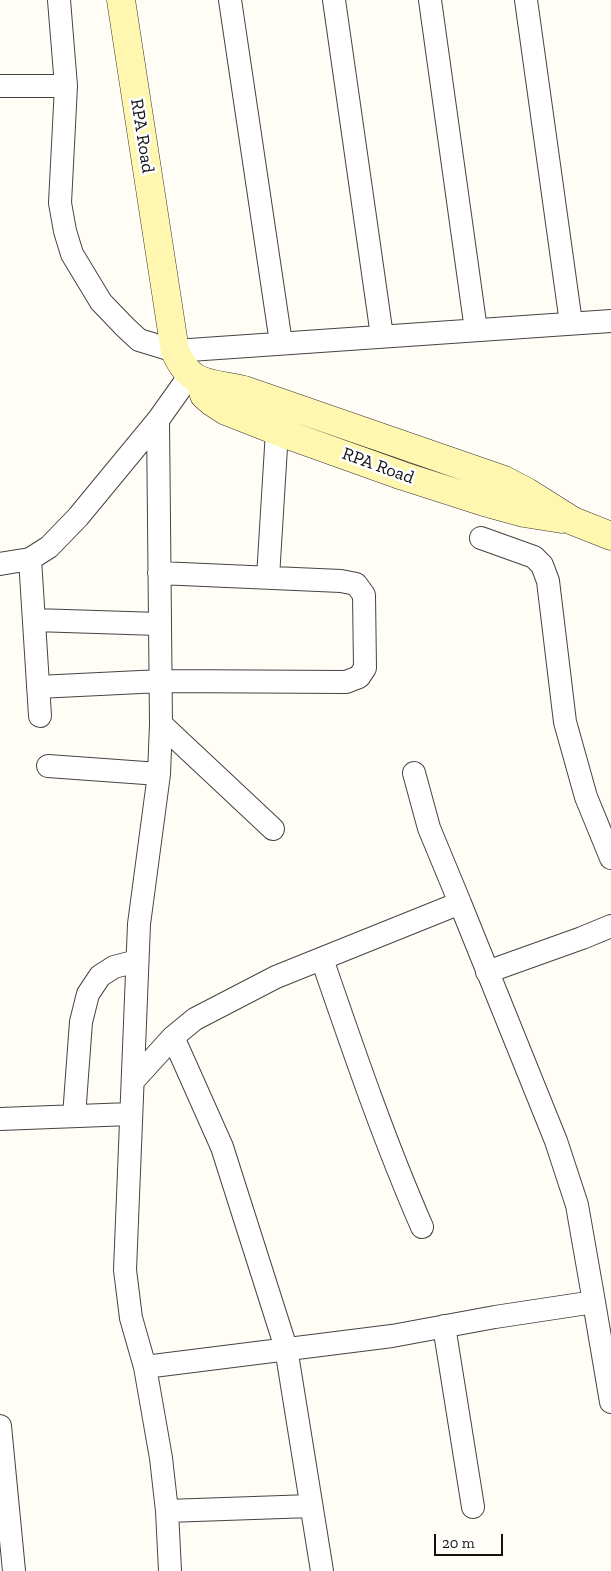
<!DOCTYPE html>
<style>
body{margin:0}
#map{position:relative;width:611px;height:1571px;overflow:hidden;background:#fffdf5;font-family:"Zilla Slab",serif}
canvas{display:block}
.scale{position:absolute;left:434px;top:1534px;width:69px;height:22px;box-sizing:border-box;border:2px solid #111;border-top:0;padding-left:6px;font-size:15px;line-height:18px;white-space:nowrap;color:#111;-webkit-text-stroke:4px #fff;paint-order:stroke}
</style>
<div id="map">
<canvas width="611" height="1571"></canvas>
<div class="scale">20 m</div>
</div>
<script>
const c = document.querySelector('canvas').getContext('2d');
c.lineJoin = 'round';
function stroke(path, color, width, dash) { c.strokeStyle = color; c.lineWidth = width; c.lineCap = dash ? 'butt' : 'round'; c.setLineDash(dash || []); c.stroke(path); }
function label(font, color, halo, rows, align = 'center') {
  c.font = font + ' "Zilla Slab",serif'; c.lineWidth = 5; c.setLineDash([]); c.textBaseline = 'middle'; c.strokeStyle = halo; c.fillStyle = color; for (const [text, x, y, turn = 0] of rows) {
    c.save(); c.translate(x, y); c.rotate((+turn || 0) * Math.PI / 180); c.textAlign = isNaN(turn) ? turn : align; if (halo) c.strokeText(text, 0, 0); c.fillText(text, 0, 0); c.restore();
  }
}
const street = new Path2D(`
 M59,0l7,86 -6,117 5,28 7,23 29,48 24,25 14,13 36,11 436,-30
 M230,0l51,343
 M334,0l48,336
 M430,0l46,330
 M526,0l45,323
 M0,86h66
 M158,420l3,304 -2,50 -20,150 -14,346 6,48 14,49 247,-31 103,-19 99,-15 17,100
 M481,538l53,19 8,8 6,16 17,141 21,75 25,61
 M30,559l10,157
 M0,564l30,-5 19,-12 29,-30 80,-97 32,-45
 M268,577l9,-146
 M34,620l125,4
 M38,687l123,-6 185,1 13,-5 6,-9 -1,-73 -8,-11 -15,-3 -182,-8
 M161,724l112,105
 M48,766l111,8
 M414,773l15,55 31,75
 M322,959c31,90 62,181 100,268
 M487,972l95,-34 29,-12
 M173,1037l49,110 64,201 36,223
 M133,1081l40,-44 22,-18 81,-42 184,-74 96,238 21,64 17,97
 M74,1116l7,-94 7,-28 12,-18 14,-9 23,-6
 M0,1119l130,-5
 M444,1326l29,181
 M145,1367l16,91 6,53 3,60
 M0,1426l14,145
 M167,1511l144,-5`);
const secondary = new Path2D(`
 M121,0l54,351c15,36 35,31 69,39l260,90 23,12 46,29 38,15
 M200,381l4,14 8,7 14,9 51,20 126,45 81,26 40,11 38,6`);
stroke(street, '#444', 24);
stroke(secondary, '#333', 29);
stroke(street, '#fff', 22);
stroke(secondary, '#fff6b0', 28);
label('18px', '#111', '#fff', [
 ["RPA Road",142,136,81],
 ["RPA Road",378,466,20]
]);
</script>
